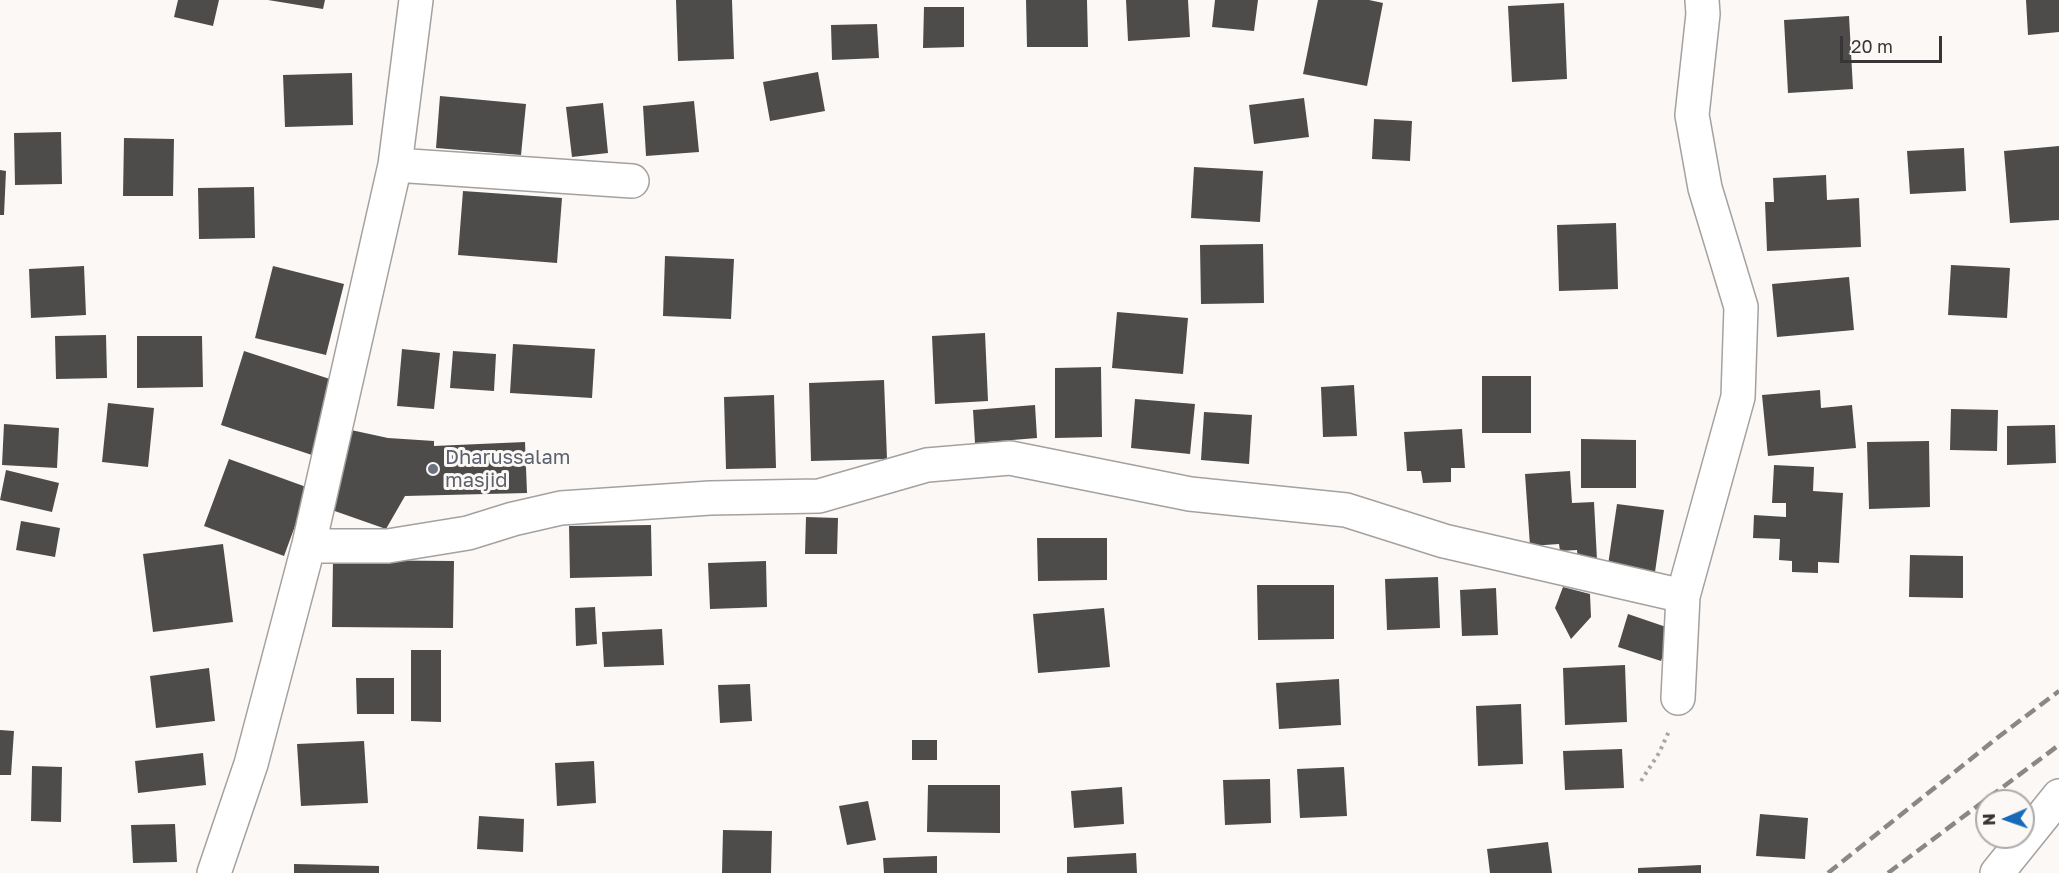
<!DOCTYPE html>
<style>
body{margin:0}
#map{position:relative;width:2059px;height:873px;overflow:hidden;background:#fbf8f6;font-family:"Golos Text",sans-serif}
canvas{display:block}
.north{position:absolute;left:1975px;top:789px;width:60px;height:60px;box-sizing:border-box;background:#fbf8f6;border:2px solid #adaaa9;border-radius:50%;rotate:268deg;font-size:16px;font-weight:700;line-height:24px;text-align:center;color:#373535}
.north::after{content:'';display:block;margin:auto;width:21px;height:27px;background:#166ab8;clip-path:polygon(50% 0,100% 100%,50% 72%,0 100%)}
.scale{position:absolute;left:1840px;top:36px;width:102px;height:27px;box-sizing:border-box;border:3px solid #373535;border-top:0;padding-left:8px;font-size:18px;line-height:21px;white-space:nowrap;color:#373535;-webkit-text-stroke:4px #fbf8f6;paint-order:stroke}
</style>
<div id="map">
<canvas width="2059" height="873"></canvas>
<div class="north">N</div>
<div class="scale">20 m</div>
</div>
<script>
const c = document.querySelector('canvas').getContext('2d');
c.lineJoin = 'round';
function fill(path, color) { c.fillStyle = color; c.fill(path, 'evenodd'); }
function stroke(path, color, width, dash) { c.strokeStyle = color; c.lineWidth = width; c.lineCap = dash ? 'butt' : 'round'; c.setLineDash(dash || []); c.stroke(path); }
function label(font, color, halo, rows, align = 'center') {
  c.font = font + ' "Golos Text",sans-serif'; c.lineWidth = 6; c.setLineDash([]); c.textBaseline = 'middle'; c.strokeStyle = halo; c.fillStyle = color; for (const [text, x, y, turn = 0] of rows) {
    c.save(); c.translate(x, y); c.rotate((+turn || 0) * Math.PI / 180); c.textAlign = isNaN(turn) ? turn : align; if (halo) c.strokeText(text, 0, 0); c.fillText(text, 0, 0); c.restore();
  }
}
fill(new Path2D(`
 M178,0h41l-6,26 -39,-9z
 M268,0h57l-2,9z
 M676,0h56l2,59 -56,2z
 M1026,0h61l1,47h-61z
 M1126,0h62l2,37 -62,4z
 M1215,0h43l-4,31 -42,-4z
 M1318,0h51l14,3 -16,83 -64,-12z
 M2026,0h33v32l-31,3z
 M1564,3l3,76 -55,3 -4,-76z
 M924,7h40v40l-41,1z
 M1849,16l4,73 -65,4 -4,-73z
 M877,24l2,34 -47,2 -1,-35z
 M818,72l7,39 -55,10 -7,-39z
 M352,73l1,52 -68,2 -2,-52z
 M440,96l86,8 -5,51 -85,-7z
 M1304,98l5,39 -55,7 -5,-39z
 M694,101l5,51 -53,4 -3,-50z
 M603,103l5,50 -36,4 -6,-50z
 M1374,119l38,2 -2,40 -38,-2z
 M61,132l1,52 -47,1 -1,-52z
 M124,138l50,1 -1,57h-50z
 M2059,146v74l-49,3 -6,-72z
 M1964,148l2,43 -56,3 -3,-43z
 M1194,167l69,4 -3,51 -69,-4z
 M0,170l6,1 -2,44h-4z
 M1826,175l1,25 32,-2 2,49 -94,4 -2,-49h9l-1,-24z
 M254,187l1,51 -56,1 -1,-51z
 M463,191l99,7 -5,65 -99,-8z
 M1616,223l2,66 -59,2 -2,-66z
 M1263,244l1,59 -63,1 -1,-59z
 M665,256l69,3 -3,60 -68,-3z
 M1951,265l59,3 -3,50 -59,-3z
 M84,266l2,49 -55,3 -2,-49z
 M273,266l71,18 -18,71 -71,-17z
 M1849,277l5,53 -77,7 -5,-53z
 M1117,312l71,6 -5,56 -71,-6z
 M985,333l3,68 -53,3 -3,-68z
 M106,335l1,43 -51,1 -1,-43z
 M137,336h65l1,51 -66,1z
 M513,344l82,5 -3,49 -82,-5z
 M402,349l38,4 -6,56 -37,-3z
 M244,351l95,31 -24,74 -94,-31z
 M453,351l43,3 -2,37 -44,-3z
 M1101,367l1,70 -47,1v-70z
 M1482,376h49v57h-49z
 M884,380l3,79 -76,2 -2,-78z
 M1354,385l3,51 -34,1 -2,-50z
 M1820,390l1,18 31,-3 4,43 -88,8 -6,-61z
 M774,395l2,73 -50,1 -2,-72z
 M1135,399l60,5 -5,50 -59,-6z
 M108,403l46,5 -6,59 -46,-5z
 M1035,405l2,33 -62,5 -2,-33z
 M1951,409l47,1 -1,41 -47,-1z
 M1204,412l48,3 -3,49 -48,-4z
 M4,424l55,4 -2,40 -55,-3z
 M2055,425l1,38 -49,2v-39z
 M1462,429l3,39h-14v14l-28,1 -2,-12h-14l-3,-39z
 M351,430l37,8 46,3v5l91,-4 2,51 -122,3 -19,33 -57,-20z
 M1581,439l55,1v48h-55z
 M1929,441l1,66 -61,2 -2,-67z
 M229,459l80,29 -25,68 -80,-30z
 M1774,465l40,2 -1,24 30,2 -4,70 -21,-1v11l-26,-1v-11l-13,-1 1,-21 -27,-1 1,-23 32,2v-14h-14z
 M6,470l53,13 -7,29 -52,-12z
 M1570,471l2,32 22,-1 3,58 -19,1 -1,-11 -17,1 -1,-7 -29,2 -5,-72z
 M1617,504l47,6 -9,62 -47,-7z
 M806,517l32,1 -1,36h-32z
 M21,521l39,7 -5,29 -39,-7z
 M651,525l1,51 -82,2 -1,-52z
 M1037,538h70v42l-69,1z
 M223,544l10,78 -80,10 -10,-78z
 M1910,555l53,1v42l-54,-1z
 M333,560l121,1 -1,67 -121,-1z
 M766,561l1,46 -57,2 -2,-46z
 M1438,577l2,51 -53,2 -2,-51z
 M1257,585h77v54l-76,1z
 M1563,587l27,7 1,23 -20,22 -16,-31z
 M1496,588l2,47 -36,1 -2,-46z
 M595,607l2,37 -21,2 -1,-38z
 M1104,608l6,59 -72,6 -5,-59z
 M1628,614l44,15 -11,32 -43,-14z
 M662,629l2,36 -60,2 -2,-35z
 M411,650h30v72l-30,-1z
 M1625,665l2,57 -62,3 -2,-57z
 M209,668l6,53 -59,7 -6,-52z
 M356,678h38v36h-37z
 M1339,679l2,46 -62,4 -3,-46z
 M750,684l2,37 -32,2 -2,-38z
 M1521,704l2,60 -45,2 -2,-60z
 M0,730l14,1 -3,44h-11z
 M912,740h25v20h-25z
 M364,741l4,62 -67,3 -4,-62z
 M1622,749l2,39 -59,2 -2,-39z
 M203,753l3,32 -68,8 -3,-32z
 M594,761l2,42 -39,3 -2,-43z
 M32,766l30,1 -1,55 -30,-1z
 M1344,767l3,49 -47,2 -3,-49z
 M1270,779l1,44 -46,2 -2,-45z
 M928,785h72v48l-73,-1z
 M1122,787l2,37 -50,4 -3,-37z
 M868,801l8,39 -29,5 -8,-39z
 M1760,814l48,4 -3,41 -49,-3z
 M479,816l45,3 -1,33 -46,-3z
 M175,824l2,38 -44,1 -2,-38z
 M723,830l49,1 -1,42h-49z
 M1548,842l4,31h-62l-3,-24z
 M1136,853l1,20h-70v-16z
 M937,856v17h-53l-1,-15z
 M294,864l85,2v7h-85z
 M1701,865v8h-63v-5z`), '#4e4c4a');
const street = new Path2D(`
 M395,165l237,16
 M309,544l11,2h68l80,-13 45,-14 48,-11 149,-10 109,-2 108,-31 83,-7 180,36 156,16 98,31 239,55
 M1678,698l5,-102 55,-199 3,-90 -36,-119 -13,-73 11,-101 -1,-14
 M214,873l37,-109 58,-220 86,-379 21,-165
 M1997,873l62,-77`);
stroke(street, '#a4a19f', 36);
stroke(new Path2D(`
 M1641,781l18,-28 11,-24`), '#a9a7a6', 4, [3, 4.5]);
stroke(street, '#fff', 33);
stroke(new Path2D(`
 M1828,873l169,-135 62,-47
 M1888,873l171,-128`), '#8a8887', 4.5, [12, 6]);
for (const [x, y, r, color] of [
 [433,469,6,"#6b7280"]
]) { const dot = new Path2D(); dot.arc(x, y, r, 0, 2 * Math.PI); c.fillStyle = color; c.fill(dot); stroke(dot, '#fbf8f6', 2); }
label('20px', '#5b616d', '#fbf8f6', [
 ["Dharussalam",445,458],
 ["masjid",445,481]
], 'left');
</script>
